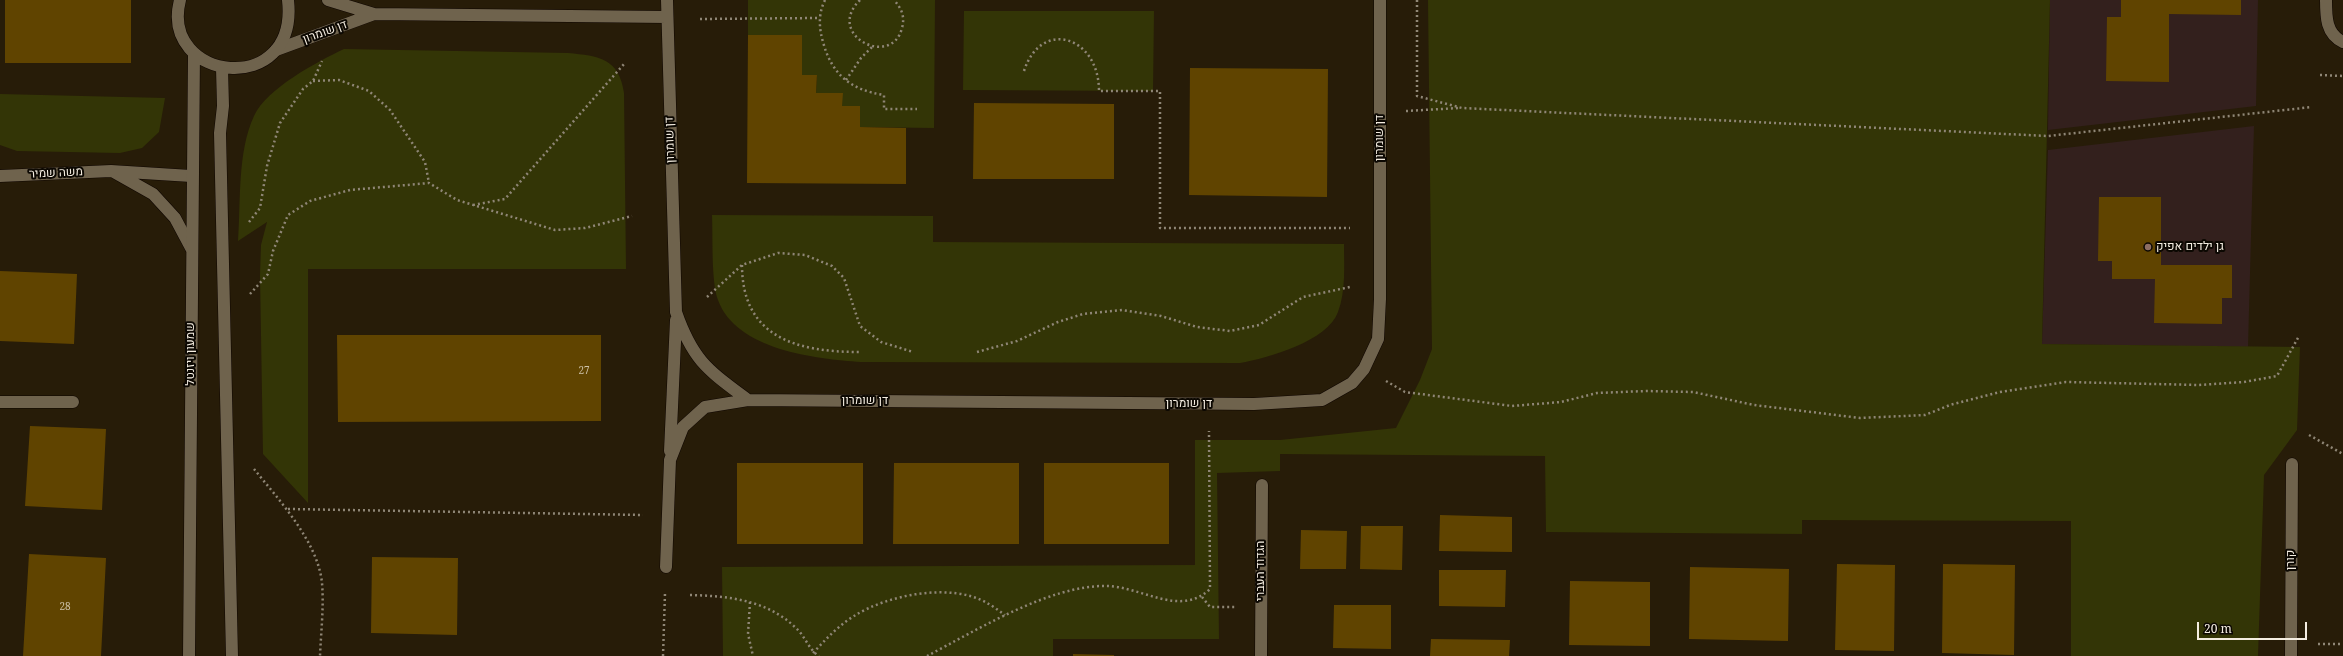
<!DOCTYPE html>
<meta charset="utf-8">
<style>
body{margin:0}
#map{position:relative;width:2343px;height:656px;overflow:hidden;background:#271c08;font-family:"Noto Serif",serif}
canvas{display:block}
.scale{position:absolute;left:2197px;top:622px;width:110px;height:18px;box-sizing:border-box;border:2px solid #f4ede1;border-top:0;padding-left:5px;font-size:12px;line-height:14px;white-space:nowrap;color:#f4ede1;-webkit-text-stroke:3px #0c0802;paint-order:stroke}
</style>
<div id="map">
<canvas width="2343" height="656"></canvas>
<div class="scale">20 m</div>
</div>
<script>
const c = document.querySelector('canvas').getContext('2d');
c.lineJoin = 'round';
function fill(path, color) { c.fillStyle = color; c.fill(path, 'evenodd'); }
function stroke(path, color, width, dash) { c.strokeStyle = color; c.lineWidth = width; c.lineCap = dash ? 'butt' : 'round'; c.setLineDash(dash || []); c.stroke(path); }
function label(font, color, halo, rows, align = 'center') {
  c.font = font + ' "Noto Serif",Heebo,serif'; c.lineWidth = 4; c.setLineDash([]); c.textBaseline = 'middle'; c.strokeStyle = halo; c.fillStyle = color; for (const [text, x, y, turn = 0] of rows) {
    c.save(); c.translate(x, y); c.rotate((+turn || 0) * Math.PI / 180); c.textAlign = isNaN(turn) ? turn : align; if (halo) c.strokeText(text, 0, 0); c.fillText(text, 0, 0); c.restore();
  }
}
fill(new Path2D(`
 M2050,0h208l-2,106 -208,24z
 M2254,126l-6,221 -206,-3 6,-194z`), '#33201d');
fill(new Path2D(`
 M748,0h187l-1,128 -74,-1 -18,-21v-13h-26l1,-18h-15v-40h-54z
 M1428,0h622l-8,344 258,3 -3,83 -33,45 -6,181h-187v-135l-269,-1v14l-256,-2 -1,-76 -265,-2v17l-63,2 2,166h-166v17h-330l-1,-89 473,-2v-125h85l116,-12 24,-48 12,-31z
 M964,11h190l-1,80 -190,-1z
 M344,49l224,4c31,3 51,5 56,40l2,176h-318v234l-45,-49 -3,-179 1,-30 6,-23 -29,19c3,-40 -1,-88 16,-125 13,-28 63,-54 90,-67z
 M0,94l165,4 -6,34 -17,16 -22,5 -103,-2 -17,-6z
 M712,215l221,1v26l411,2c0,22 2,47 -6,68 -10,29 -70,46 -98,51l-379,-1c-45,-3 -125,-12 -143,-62 -7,-18 -5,-64 -6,-85z`), '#333506');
fill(new Path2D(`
 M5,0h126v63h-126z
 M2121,0h120v15l-72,-1v68l-63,-1 1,-64h14z
 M748,35h54v40h15l-1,18h27l-1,13h18v21l46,1v56l-159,-1z
 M1190,68l138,1 -1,128 -138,-2z
 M974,103l140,1v75h-141z
 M2099,197h62v68h71v33h-10v26l-68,-1 1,-44h-43v-18h-14z
 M0,271l77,3 -3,70 -74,-3z
 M337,335h264v86l-263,1z
 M30,426l76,3 -4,81 -77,-4z
 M737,463h126v81h-126z
 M894,463h125v81h-126z
 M1044,463h125v81h-125z
 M1440,515l72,2v35l-73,-1z
 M1361,526h42l-1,44 -42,-1z
 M1301,530l46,1 -1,38h-46z
 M29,554l77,4 -5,98h-78z
 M372,557l86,1 -1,77 -86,-2z
 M1837,564l58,1 -1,86 -59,-1z
 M1943,564l72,1 -1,90 -72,-2z
 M1690,567l99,2 -1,72 -99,-2z
 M1439,570h67l-1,37 -66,-1z
 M1570,581l80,1v64l-81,-1z
 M1334,605h57v44l-58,-1z
 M1431,639l79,1 -1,16h-79z
 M1073,654l41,1v1h-41z`), '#604400');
const minor = new Path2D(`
 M328,0l46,14 293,3
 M667,0l9,312c17,49 32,58 72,88
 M2326,0c0,17 0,34 17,42
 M276,50l98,-36
 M114,172l39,22 22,24 16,30
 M0,176l111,-5 80,5
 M0,402h73
 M670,451l6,-131
 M666,567l4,-107 13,-33 22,-20 43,-7 506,4 68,-4 30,-17 12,-14 14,-30 2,-40v-299
 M1261,656l1,-171
 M2291,656l1,-192`);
const tertiary = new Path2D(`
 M180,0c-21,82 119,99 108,0
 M222,68l1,38 -3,27 12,523
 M189,656l5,-603`);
stroke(minor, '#0f0600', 13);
stroke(tertiary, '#0f0600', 13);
stroke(new Path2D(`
 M825,0c-7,14 -6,28 -2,42 9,33 28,48 61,53v14h33
 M860,0c-36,35 32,69 42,28 3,-11 0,-19 -8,-28
 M1417,0v96l45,12 586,28 264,-29
 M700,19l119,-1
 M1024,71c17,-53 75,-35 75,20h61v137h190
 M2320,75l23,1
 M846,80l15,-22 11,-11
 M313,81l26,-1 30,11 21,19 35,52 4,21
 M1406,111l53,-3
 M473,205l32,-6 120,-136
 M249,222l11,-14 7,-42 13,-43 23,-34 10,-8 9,-20
 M742,265c0,73 56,87 117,87
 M250,294l18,-20 5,-23 15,-36 22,-14 40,-11 79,-7 28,17 98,30 30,-2 47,-12
 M707,297l35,-32 36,-12 27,2 27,11 12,12 16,48 21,16 32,10
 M977,352l40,-11 41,-19 25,-8 39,-4 39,6 36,11 33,4 29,-6 44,-28 47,-10
 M1386,381l19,11 107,14 49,-4 36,-9 49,-2 47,1 61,13 106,13 65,-3 25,-10 50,-13 66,-10 133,3 45,-3 33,-6 22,-40
 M2309,435l34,19
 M254,469c25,31 64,73 68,114 2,23 -1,49 -2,73
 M288,509l355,6
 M690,595c39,1 77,5 106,33 9,8 13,22 23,28
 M1202,597l8,10h26
 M750,602l-2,32 5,22
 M2318,644h25
 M813,653c13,-14 25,-27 41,-37 33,-21 97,-34 133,-13 6,3 12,8 18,12
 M663,656l2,-63
 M927,656c50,-26 123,-71 179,-70 35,0 74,32 104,3l-1,-158`), '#8f8676', 2.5, [2, 3]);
stroke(minor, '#6f634d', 12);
stroke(tertiary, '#6f634d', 12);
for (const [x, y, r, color] of [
 [2148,247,4,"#8d6e63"]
]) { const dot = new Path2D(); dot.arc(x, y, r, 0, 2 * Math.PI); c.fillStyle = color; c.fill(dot); stroke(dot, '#0c0802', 1.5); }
label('10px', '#cfc3a9', null, [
 ["27",584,371],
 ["28",65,607]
]);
label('12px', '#f4ede1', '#0c0802', [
 ["דן שומרון",325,32,-20],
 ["דן שומרון",1380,138,-90],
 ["דן שומרון",670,140,-92],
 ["משה שמיר",56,173,-3],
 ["שמעון ויזנטל",191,354,-90],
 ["דן שומרון",865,401],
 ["דן שומרון",1189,404],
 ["קורן",2291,560,-90],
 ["הגדוד העברי",1261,571,-90]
]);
label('12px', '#f4ede1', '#0c0802', [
 ["גן ילדים אפיק",2156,247]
], 'left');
</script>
